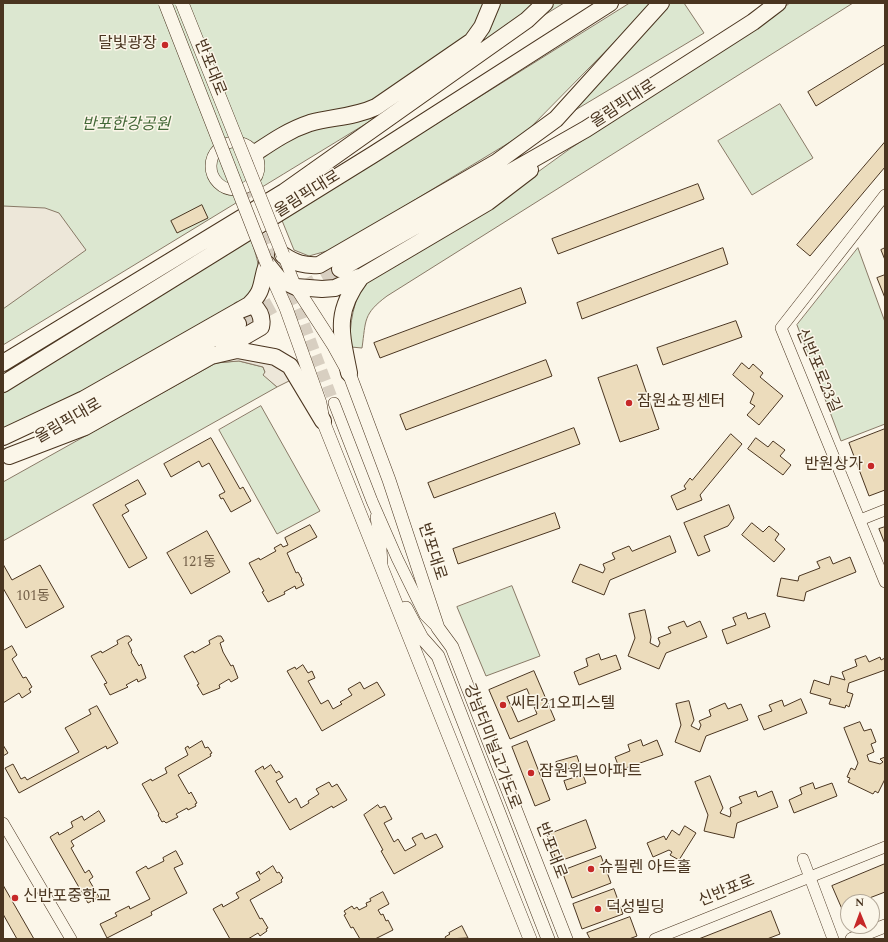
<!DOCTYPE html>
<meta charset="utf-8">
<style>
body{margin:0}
#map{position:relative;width:888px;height:942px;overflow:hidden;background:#fbf6e9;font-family:Spectral,serif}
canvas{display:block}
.frame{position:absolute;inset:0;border:4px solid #4a3520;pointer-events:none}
.north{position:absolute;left:840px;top:894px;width:40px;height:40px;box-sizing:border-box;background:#fbf6e9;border:1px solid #b4a999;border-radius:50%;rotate:359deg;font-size:11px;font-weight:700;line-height:16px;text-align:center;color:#4a3520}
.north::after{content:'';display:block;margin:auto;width:14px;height:18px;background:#c62828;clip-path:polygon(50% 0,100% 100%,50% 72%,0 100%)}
</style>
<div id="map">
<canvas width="888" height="942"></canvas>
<div class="frame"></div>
<div class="north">N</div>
</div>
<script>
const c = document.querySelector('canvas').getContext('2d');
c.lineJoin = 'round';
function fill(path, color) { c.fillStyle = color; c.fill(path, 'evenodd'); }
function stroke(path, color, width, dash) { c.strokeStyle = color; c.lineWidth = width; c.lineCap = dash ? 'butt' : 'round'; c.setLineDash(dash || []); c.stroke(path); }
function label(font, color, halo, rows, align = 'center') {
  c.font = font + ' Spectral,"Noto Sans KR",serif'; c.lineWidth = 3; c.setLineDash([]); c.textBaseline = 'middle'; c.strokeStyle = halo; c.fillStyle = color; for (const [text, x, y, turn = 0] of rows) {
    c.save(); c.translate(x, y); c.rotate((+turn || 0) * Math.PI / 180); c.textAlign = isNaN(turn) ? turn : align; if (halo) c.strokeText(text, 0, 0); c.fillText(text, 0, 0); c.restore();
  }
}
const green = new Path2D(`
 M3,3h561l-561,342z
 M630,3h23l-128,130 -191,116 -25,7 -15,-6 -13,-32 56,-32z
 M667,3h17l20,30 -132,79z
 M790,3h63l-466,293c-24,18 -21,24 -25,52l-11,-1c-3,-24 4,-46 13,-67l149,-90 58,-42 201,-130z
 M780,104l33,54 -61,37 -34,-54z
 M250,238c5,13 13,35 7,48 -2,3 -6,7 -8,10l-212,121 -34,15v-38z
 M858,248l27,74v102l-44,17 -44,-116z
 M239,361l24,6 2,5 -1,3 13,12 -274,154v-59l213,-119z
 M261,406l59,105 -43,23 -58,-104z
 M512,586l28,70 -54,20 -29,-69z`);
fill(green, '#dce7d0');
stroke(green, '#887966', 1);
const parking = new Path2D(`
 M3,206l42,2 14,5 27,37 -83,59z
 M229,356l34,2 32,20 -18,9 -14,-12 2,-3 -2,-5 -24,-6 -23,2z`);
fill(parking, '#ede7d9');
stroke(parking, '#887966', 1);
const building = new Path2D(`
 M885,45v18l-69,43 -8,-14z
 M885,142v25l-75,89 -13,-11z
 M698,184l6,15 -146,55 -6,-15z
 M202,205l6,13 -31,15 -6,-12z
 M723,248l5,16 -146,55 -5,-16z
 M885,248v12l-4,-10z
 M885,275v23l-8,-20z
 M521,288l5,15 -146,55 -6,-15z
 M736,321l6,16 -79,28 -6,-17z
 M546,360l6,16 -146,54 -6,-15z
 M742,363l7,6 4,-5 10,9 -3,4 23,19 -24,29 -12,-10 8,-9 -5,-3 4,-10 -21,-18z
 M637,365l22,64 -39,13 -22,-64z
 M574,428l6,16 -146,54 -6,-15z
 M885,429v61l-16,6 -20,-53z
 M731,434l11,10 -42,51 2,5 -25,10 -6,-14 15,-7 -2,-3 6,-8 2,2z
 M211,438l29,51 3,-2 8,14 -20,11 -8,-14 -2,1 -2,-4 6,-3 -16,-29 -7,4 -3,-6 -28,16 -7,-13z
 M756,438l12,9 5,-6 12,9 -5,6 11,9 -8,10 -35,-26z
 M138,480l8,14 -21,11 4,6 -7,4 25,43 -18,10 -36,-63z
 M729,505l5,13 -6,8 -24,10 6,15 -12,5 -14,-33z
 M555,513l5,15 -102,36 -5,-15z
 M752,523l11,9 6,-6 10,8 -4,6 10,9 -11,13 -32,-27z
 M310,525l7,12 -30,16 9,20 2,-1 4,7 -1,1 3,5 -8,4 -1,-3 -11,6 1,2 -17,8 -6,-10 2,-1 -15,-28 10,-5 1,2 16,-9 -2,-3 7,-4 2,3 5,-2 -3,-7z
 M885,527v17l-6,-15z
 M207,531l23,41 -39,22 -24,-41z
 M670,536l6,16 -66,28 -6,15 -32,-13 8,-18 23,9 2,-4 -2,-5 12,-5 -3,-6 17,-7 3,5z
 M830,557l3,7 17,-7 6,15 -50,20 -2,9 -27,-5 4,-18 17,3 1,-5 21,-8 -3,-6z
 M3,564l9,16 28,-15 24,42 -38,21 -23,-40z
 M645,610l6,27 -1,6 8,4 2,-4 -2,-5 13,-5 -3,-6 16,-6 3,6 13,-6 7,16 -41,16 -7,16 -31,-13 7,-18 -6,-24z
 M746,613l2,6 17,-6 5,14 -43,17 -5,-14 14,-5 -3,-7z
 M126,636h3l3,4 -4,3 4,8 -1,1 8,14 2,-2 5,14 -8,4 -1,-3 -11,6 2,2 -18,8 -6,-11 3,-1 -16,-27 10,-5 1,2 16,-9 -1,-3z
 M218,636h3l3,5 -4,2 3,9 8,14 2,-1 5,13 -7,4 -2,-3 -10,6 1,3 -17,7 -6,-10 2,-1 -15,-28 9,-5 1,2 16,-9 -1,-3z
 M12,646l5,9 -5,4 11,19 3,-1 6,10 -3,2 2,3 -9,6 -3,-5 -16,10v-52z
 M599,654l2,6 15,-5 5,14 -42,16 -5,-13 14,-6 -2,-7z
 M866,656l3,6 11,-5 1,3 4,-2v12l-36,13 -2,9 6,2 -4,13 -3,-2 -1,3 -16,-4 2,-5 -21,-6 4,-13 15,5 2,-9 14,4 -3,-8 15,-6 -2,-6z
 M303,665l5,8 4,-2 3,7 -7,3 13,23 7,-4 5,9 9,-5 -2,-2 12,-7 -4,-6 12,-7 4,7 13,-7 8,13 -63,36 -35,-60 8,-4 1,2z
 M534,671l21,49 -45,19 -21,-49zM527,689l10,25 -19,8 -11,-25z
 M801,699l6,14 -43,17 -6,-14 14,-5 -3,-6 13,-5 2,6z
 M689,701l5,19 -3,6 8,4 2,-5 -2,-4 12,-5 -2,-6 16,-7 3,6 13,-5 7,16 -42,16 -6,16 -25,-10 6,-17 -5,-21z
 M97,706l21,37 -11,6 -1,-3 -87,47 -14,-25 8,-4 8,15 4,-2 2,3 52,-28 -14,-24 26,-14 -2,-4z
 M860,722l4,9 7,-2 5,13 -5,2 3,8 -7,3 2,6 11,3 3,-2 -3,-3 5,-2v22l-7,14 -3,-2 -2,3 -25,-12 2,-4 -3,-1 4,-9 4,2 3,-7 -14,-35z
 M641,740l2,6 14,-6 6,15 -43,15 -5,-13 15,-6 -2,-6z
 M202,741l3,7 3,-1 4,6 -2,1 1,2 -33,19 11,19 2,-2 6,11 -2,1 1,2 -8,4 -1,-2 -11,6 2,3 -12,6 -2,-2 -2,1 -4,-7 1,-1 -17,-30 9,-5 1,2 15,-8 -2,-5 23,-13 -3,-7 3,-2 1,2z
 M527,741l23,59 -15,6 -23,-59z
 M3,745l5,8 -5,3z
 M577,756l3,9 -21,7 -3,-10z
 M271,765l5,8 3,-2 4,6 -7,4 13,22 7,-5 5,10 8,-5 -1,-2 11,-7 -3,-5 13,-7 3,5 5,-3 10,16 -14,8 -1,-2 -42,24 -35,-59 8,-5 1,3z
 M583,775l3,8 -19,7 -3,-9z
 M710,776l13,32 -3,5 10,4 1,-4 -1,-5 12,-5 -3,-6 17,-6 2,6 14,-6 6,16 -41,16 -3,15 -30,-7 4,-16 -13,-33z
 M813,783l2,6 17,-6 5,13 -43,17 -5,-13 13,-6 -2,-6z
 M378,805l2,3 5,-2 7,13 -8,4 10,19 4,-3 7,12 11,-6 -4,-7 10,-5 3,6 11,-5 7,13 -49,27 -13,-23 2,-1 -19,-35z
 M99,811l6,10 -34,20 3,5 -3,2 14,25 4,-3 4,7 -4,3 10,17 -11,6 -38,-66 8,-5 1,3 14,-8 -2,-5 11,-6 2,4z
 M586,820l10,28 -39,14 -10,-27z
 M685,826l11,7 -17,27 -9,-5 2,-3 -3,-2 -16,7 -6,-14 17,-7 2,4 6,-10 7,5z
 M176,851l7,13 -9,4 13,25 -36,19 1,3 -45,23 -7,-14 17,-8 -2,-3 14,-7 1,3 20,-10 -14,-27 10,-6 2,3 16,-8 -1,-3z
 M601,856l10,27 -39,15 -10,-27z
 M885,864v28l-26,10h-11v4l-6,3 -10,-23z
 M273,866l4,7 2,-1 4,6 -2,2 1,2 -32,18 10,19 2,-1 6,10 -2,1 1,2 -7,5 -2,-3 -10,6h-18l-17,-30 9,-5 1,3 16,-9 -3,-5 24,-13 -4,-7 3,-2 1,3z
 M3,885l31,54h-17l-14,-25z
 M614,889l9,25 -41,15 -9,-25z
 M383,892l6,12 -11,6 3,5 2,-1 3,7 2,-1 5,10 -18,9h-15l-7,-12 -2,1 -7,-13 2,-1 -2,-3 8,-5 2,3 3,-2 2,3 8,-4 -1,-3 5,-2 -1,-2z
 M771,911l9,23 -13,5h-68z
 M630,917l7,19 -8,3h-39l-3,-6z
 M462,926l6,12 -22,1 -1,-2 5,-3 -1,-1z`);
fill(building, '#ecdcbc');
stroke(building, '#4a3520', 1);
stroke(new Path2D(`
 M245,188l56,127 33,88`), '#d8cfc1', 11, [11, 5.5]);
stroke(new Path2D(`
 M238,324l102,-55`), '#d8cfc1', 16, [16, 8]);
const minor = new Path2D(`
 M211 166a24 24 0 1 1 48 0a24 24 0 1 1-48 0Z
 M885,195l-104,133 104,254
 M283,255l13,32
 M334,403l38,98 25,57 28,57 13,13
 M376,517l5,32 1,15
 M860,520l25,-10
 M3,823l68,116
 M803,859l30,80
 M655,939l230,-92`);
const major = new Path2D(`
 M270,272l16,36 34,95 3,18 207,518
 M296,287l38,59 15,27 40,107 49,148 14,19 114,292
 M406,608l16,30 16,18 110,283
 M852,939l33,-13`);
const highway = new Path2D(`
 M255,153c18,-12 34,-23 55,-30 22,-6 45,-6 66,-16l96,-66 10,-14 10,-24
 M283,255c12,8 21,11 36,10l178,-103 59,-43 105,-116
 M267,264l12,15 17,8 26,2 13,-1 24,-11
 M340,269l246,-140 167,-107 25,-19
 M223,349l38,-22c2,-9 -1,-16 -8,-22l-13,5
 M3,363l281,-171 243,-172 18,-17
 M349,373c-8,-41 -15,-60 12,-96l127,-75 42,-32
 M3,384l371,-230 236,-151
 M51,432l187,-108
 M3,437l81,-38 165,-94c16,-15 11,-22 18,-41
 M9,456l76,-29 126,-71 26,-6 38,7 15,9 33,55`);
stroke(minor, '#4a3520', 12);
stroke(major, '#4a3520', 14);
stroke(highway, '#4a3520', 18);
stroke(minor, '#fbf6e9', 11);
stroke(major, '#fbf6e9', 13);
stroke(highway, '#fbf6e9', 16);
const majorBridge = new Path2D(`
 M165,3l102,261
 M182,3l101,252`);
stroke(majorBridge, '#4a3520', 14, []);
stroke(majorBridge, '#fbf6e9', 13);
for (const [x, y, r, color] of [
 [165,45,4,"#c62828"],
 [629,403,4,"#c62828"],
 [871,466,4,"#c62828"],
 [503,705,4,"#c62828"],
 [531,773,4,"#c62828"],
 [591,869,4,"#c62828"],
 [15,898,4,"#c62828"],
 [598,909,4,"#c62828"]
]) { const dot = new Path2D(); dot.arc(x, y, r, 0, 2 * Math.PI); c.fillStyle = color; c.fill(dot); stroke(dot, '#fbf6e9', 1.5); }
label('14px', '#725f47', null, [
 ["121동",199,563],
 ["101동",33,597]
]);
label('16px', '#4a3520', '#fbf6e9', [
 ["달빛광장",157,45,"right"],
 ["잠원쇼핑센터",637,403],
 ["반원상가",863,466,"right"],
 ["씨티21오피스텔",511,705],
 ["잠원위브아파트",539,773],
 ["슈필렌 아트홀",599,869],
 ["신반포중학교",23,898],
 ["덕성빌딩",606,909]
], 'left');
label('16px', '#4a3520', '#fbf6e9', [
 ["반포대로",209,68,68],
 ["올림픽대로",624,105,-33],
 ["올림픽대로",308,195,-32],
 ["신반포로23길",817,371,67],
 ["올림픽대로",69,422,-30],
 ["반포대로",431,552,72],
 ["강남터미널고가도로",491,747,69],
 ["반포대로",550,851,69],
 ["신반포로",727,892,-22]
]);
label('italic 16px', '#436837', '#fbf6e9', [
 ["반포한강공원",126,126]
]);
</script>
